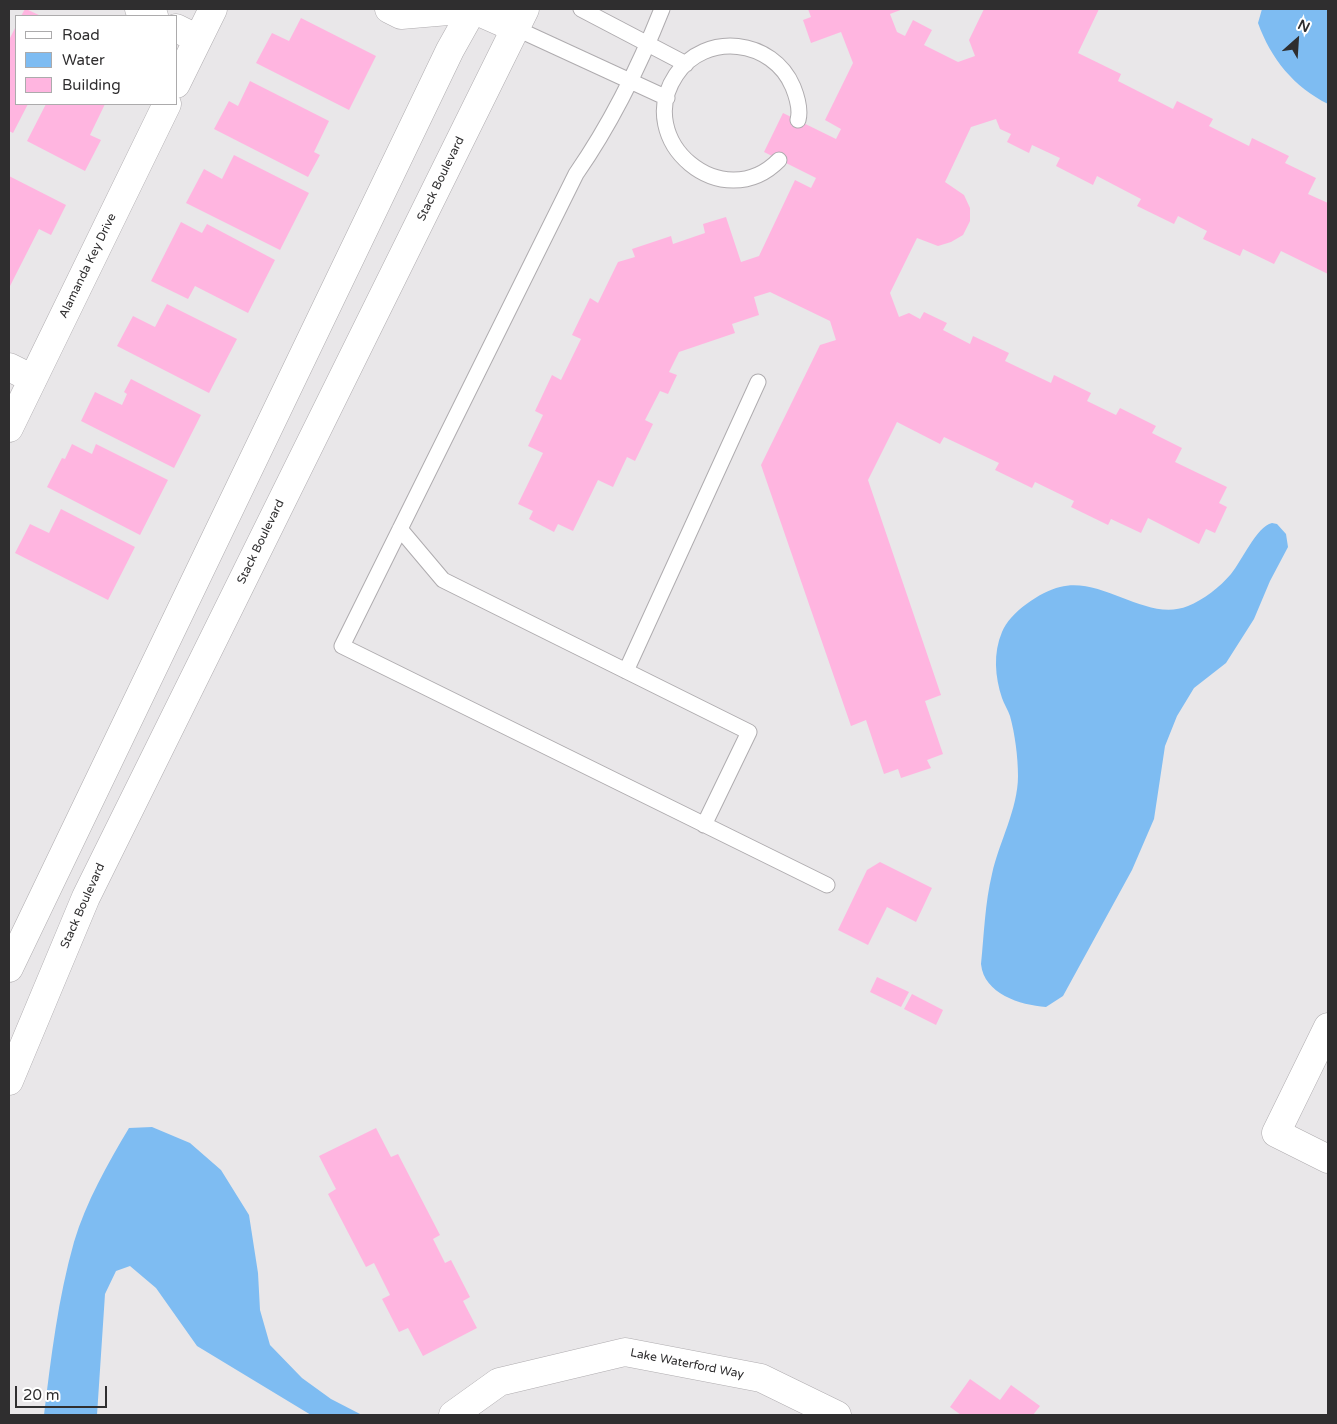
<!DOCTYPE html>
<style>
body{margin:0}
#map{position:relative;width:1337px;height:1424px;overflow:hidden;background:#e9e7e9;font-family:"Varela Round",sans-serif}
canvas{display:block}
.frame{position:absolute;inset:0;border:10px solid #2f2e2f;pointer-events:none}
.legend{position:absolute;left:15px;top:15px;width:162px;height:90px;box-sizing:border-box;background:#fff;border:1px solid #acabac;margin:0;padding:6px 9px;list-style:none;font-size:15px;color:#2f2e2f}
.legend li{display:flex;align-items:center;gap:10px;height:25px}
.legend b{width:25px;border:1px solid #acabac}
.north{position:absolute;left:1272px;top:15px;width:50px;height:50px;-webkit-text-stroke:4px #fff;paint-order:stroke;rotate:26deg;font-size:14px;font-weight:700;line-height:20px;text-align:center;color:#2f2e2f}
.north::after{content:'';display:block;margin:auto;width:18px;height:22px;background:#2f2e2f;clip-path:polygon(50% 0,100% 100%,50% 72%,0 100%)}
.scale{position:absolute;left:15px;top:1386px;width:92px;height:22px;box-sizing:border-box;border:2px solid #2f2e2f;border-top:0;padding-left:6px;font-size:15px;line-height:18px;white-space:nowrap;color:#2f2e2f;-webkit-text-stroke:4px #fff;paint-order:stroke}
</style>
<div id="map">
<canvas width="1337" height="1424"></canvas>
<div class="frame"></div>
<ul class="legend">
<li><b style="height:6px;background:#fff"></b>Road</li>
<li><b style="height:14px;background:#7ebcf2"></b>Water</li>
<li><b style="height:14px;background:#ffb5e0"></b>Building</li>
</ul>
<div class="north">N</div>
<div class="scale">20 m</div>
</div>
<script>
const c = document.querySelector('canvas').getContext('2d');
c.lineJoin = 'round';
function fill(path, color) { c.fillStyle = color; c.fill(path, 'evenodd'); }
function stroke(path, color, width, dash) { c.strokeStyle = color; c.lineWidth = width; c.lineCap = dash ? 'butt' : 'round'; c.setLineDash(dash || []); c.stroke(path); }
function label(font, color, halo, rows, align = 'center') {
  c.font = font + ' "Varela Round",sans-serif'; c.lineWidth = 4; c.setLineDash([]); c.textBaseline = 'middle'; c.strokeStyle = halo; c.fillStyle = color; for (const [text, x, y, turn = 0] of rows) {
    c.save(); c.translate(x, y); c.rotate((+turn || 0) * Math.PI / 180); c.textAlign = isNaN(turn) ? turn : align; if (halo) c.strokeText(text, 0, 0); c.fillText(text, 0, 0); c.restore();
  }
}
fill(new Path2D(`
 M1262,9h66v95c-34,-17 -57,-45 -70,-81z
 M1272,523l5,1 9,10 2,13 -18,34 -16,38 -28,44 -32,25 -17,28 -12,30 -11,73 -22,51 -69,126 -17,11c-26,-2 -62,-13 -65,-43 3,-30 4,-61 11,-90 7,-32 26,-65 26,-98 0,-19 -3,-42 -8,-60 -2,-6 -6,-12 -8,-18 -7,-21 -9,-45 0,-66 8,-20 38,-40 58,-45 43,-11 87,36 128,19 15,-6 32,-19 43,-32 11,-13 25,-47 41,-51z
 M152,1127l38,16 31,27 28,45 9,58 2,37 10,35 32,33 29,21 31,16h-51l-114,-69 -41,-58 -26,-22 -14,5 -11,23 -8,121h-53c7,-57 14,-117 30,-173 12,-40 34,-79 55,-114z`), '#7ebcf2');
fill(new Path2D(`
 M25,9h1l15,7h-20z
 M808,9h95l-13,5 7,18 8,4 8,-16 19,10 -8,15 34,17 17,-6 -6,-16 15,-31h115l-21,44 43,21 -3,7 55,28 4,-8 36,18 -4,7 40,20 3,-8 37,18 -4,7 31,15 -8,16 20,9v71l-47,-23 -7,13 -31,-15 -3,7 -37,-17 4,-8 -29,-15 -4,8 -37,-18 4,-7 -44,-23 -4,9 -37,-19 4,-8 -28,-13 -3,8 -22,-11 4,-8 -11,-5 -4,-10 -25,8 -26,55 19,13 6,13v13l-7,14 -12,7 -13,4 -21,-8 -27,55 9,24 10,-4 11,6 4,-7 23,11 -4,7 27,14 3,-8 36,17 -4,8 46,22 3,-8 37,18 -4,8 29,14 4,-7 36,18 -4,7 30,15 -7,14 52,25 -8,16 8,4 -12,26 -9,-4 -7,15 -51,-26 -7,15 -30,-14 -3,6 -37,-18 3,-6 -39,-19 -3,6 -37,-18 4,-7 -55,-26 -4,7 -43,-22 -29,58 73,215 -16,6 18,53 -16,6 4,8 -30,10 -3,-9 -14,5 -18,-54 -15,6 -90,-261 59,-120 16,-5 -6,-19 -60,-29 -16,5 5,18 -27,9 3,9 -56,19 -10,20 8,3 -9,19 -8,-3 -15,29 8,4 -18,37 -8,-4 -14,30 -15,-7 -25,51 -15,-7 -4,8 -25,-13 4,-8 -15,-7 25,-51 -15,-7 15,-31 -8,-4 17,-36 9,5 20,-41 -9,-4 18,-37 8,5 20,-41 17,-5 -3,-8 39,-13 2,8 32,-11 -2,-9 23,-7 15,45 18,-6 36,-76 16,8 5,-10 -52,-26 19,-39 53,26 5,-10 -16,-9 28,-57 -12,-31 -30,11 -8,-23 8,-3z
 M301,18l75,38 -27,54 -93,-47 16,-30 17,8z
 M16,26v78h12l-15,29 -4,-2v-91z
 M250,81l79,40 -15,31 6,3 -12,22 -94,-48 15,-28 9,5z
 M46,104h59l-15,31 11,5 -16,31 -58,-30z
 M234,155l75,38 -29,57 -94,-47 18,-34 18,10z
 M9,176l57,29 -15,30 -12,-6 -30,59z
 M181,222l21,11 5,-9 68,36 -27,53 -53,-27 -7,13 -37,-18z
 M167,304l70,35 -28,54 -92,-47 16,-30 22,11z
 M131,379l70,36 -27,53 -93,-47 14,-29 27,13 5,-11 -3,-2z
 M72,444l20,10 4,-10 72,36 -28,55 -93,-48 15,-29 3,1z
 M61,509l74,38 -27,53 -93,-47 15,-29 19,9z
 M880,862l52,26 -16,34 -29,-15 -19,38 -30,-15 29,-60z
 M877,977l32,15 -8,15 -31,-15z
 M912,994l31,16 -7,15 -32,-16z
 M376,1128l15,29 7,-3 42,81 -7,4 12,24 6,-3 19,37 -7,4 14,27 -54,28 -15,-28 -9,4 -17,-33 8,-4 -16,-32 -8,4 -38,-73 8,-5 -17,-33z
 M970,1379l30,21 11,-15 29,21 -7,9h-72l-11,-8z`), '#ffb5e0');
const lane = new Path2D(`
 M581,9l105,55
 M662,9c-23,58 -50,113 -86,165l-234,472 485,239
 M515,28l152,70
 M779,160c-56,57 -147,-19 -103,-85 29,-44 97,-36 117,12 4,10 8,22 5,33
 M400,529l43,51 306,152 -45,93
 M626,671l132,-289`);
const street = new Path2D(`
 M139,9l15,7
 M389,9l12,6 71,-6 43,19
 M176,28l22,11
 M176,84l37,-75
 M9,367l24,12
 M9,428l158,-324
 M1328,1027l-52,106 52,26
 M453,1415l46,-33 126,-30 136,26 76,37`);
const secondary = new Path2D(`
 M9,968l441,-918 23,-41
 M9,1081l77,-184 439,-888`);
stroke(lane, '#afacaf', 17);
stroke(street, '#afacaf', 29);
stroke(secondary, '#afacaf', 29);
stroke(lane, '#fff', 15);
stroke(street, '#fff', 28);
stroke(secondary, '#fff', 28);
label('12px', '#2f2e2f', '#fff', [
 ["Stack Boulevard",441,179,-64],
 ["Alamanda Key Drive",88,266,-64],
 ["Stack Boulevard",261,542,-64],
 ["Stack Boulevard",83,906,-66],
 ["Lake Waterford Way",687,1364,11]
]);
</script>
